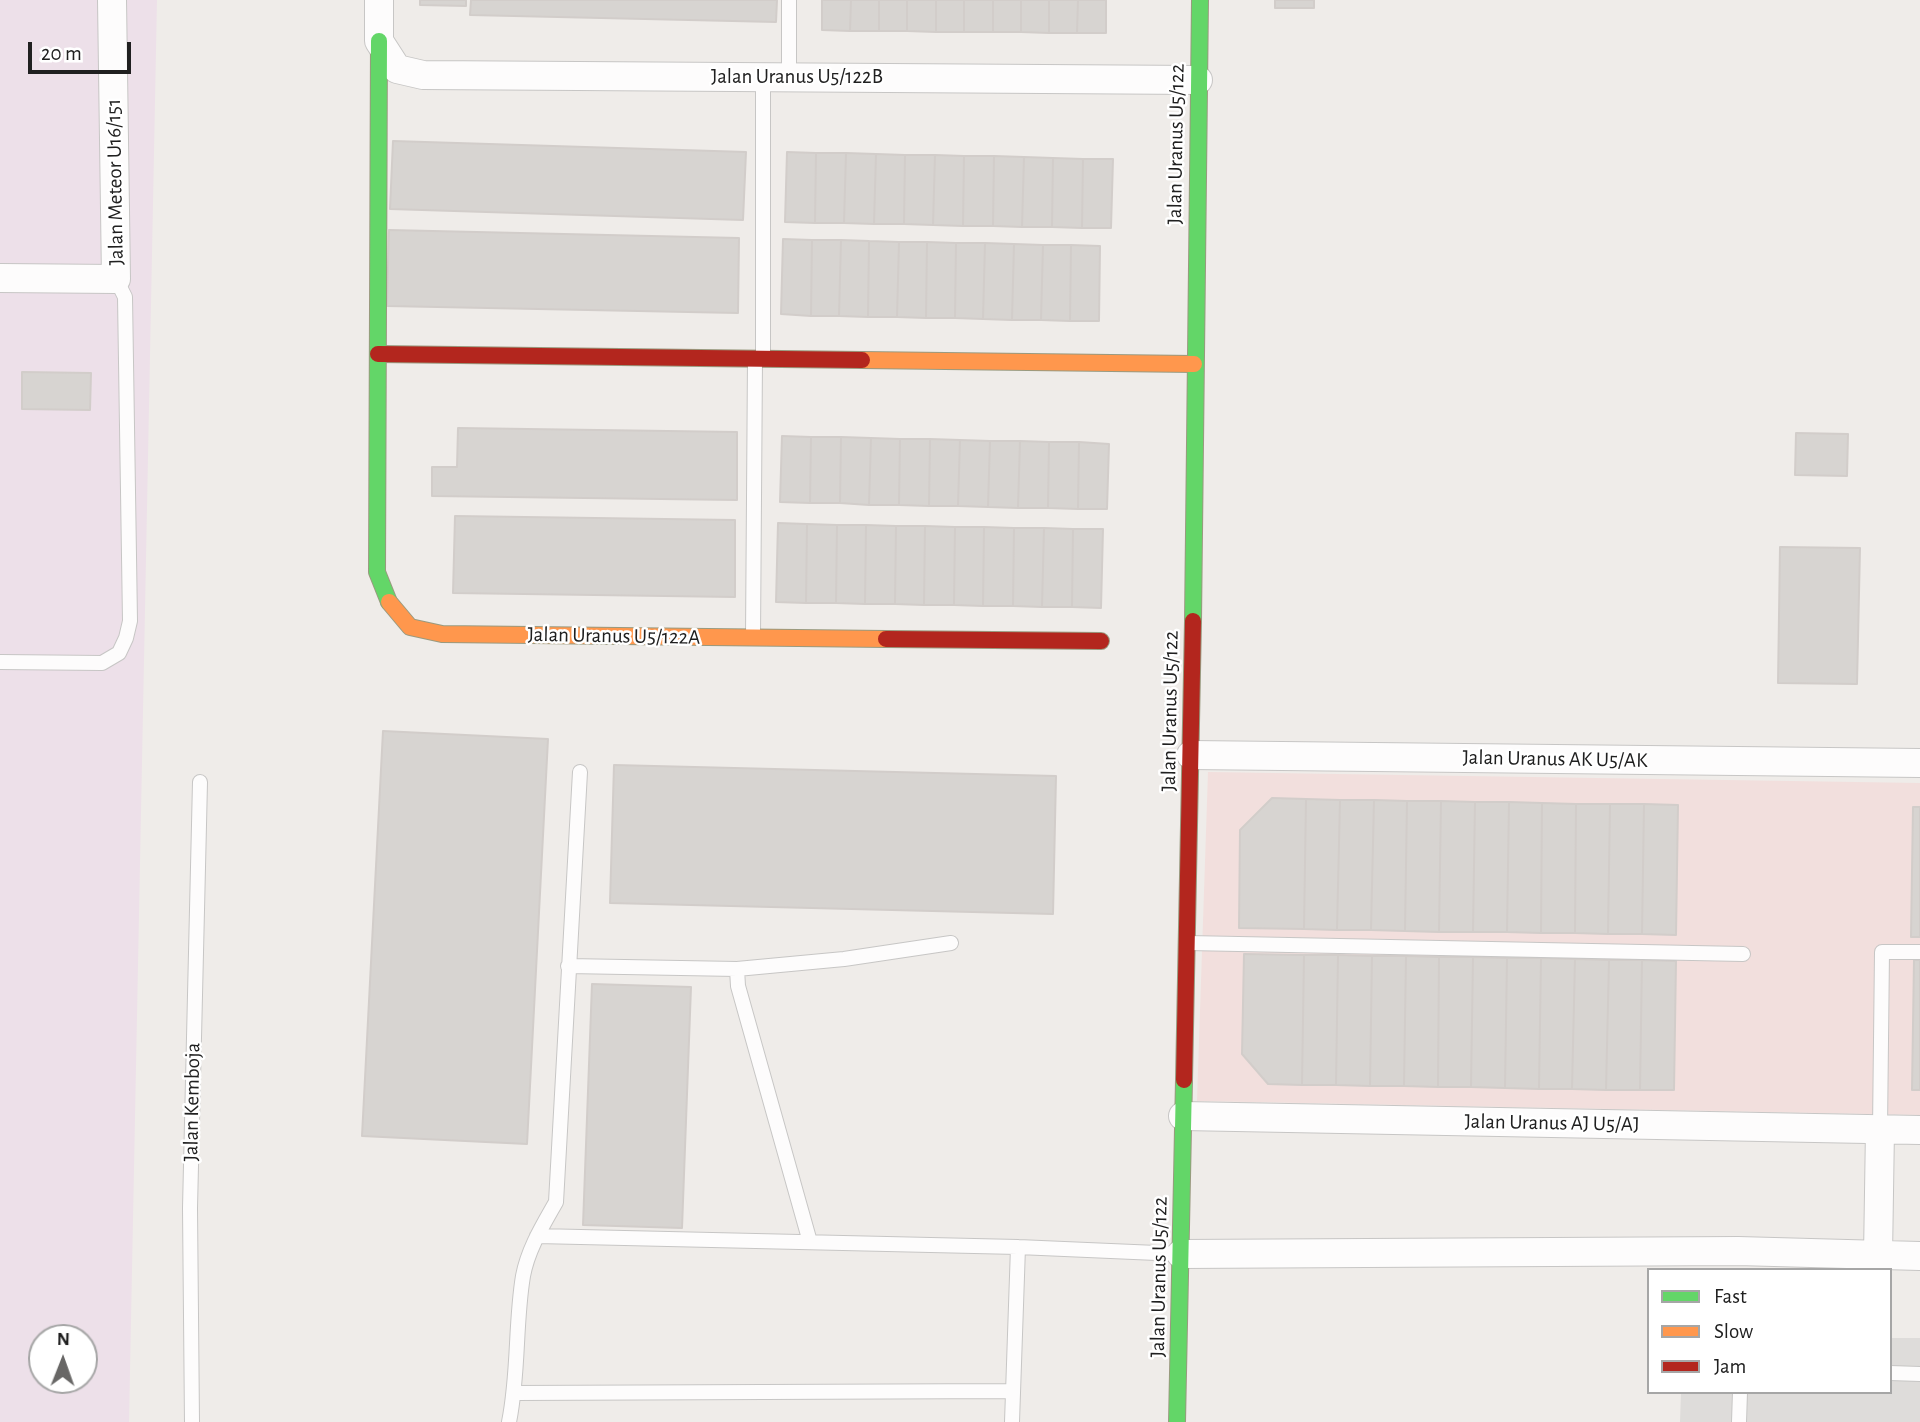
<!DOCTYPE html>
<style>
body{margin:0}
#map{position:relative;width:1920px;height:1422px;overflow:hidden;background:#efece9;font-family:"Alegreya Sans",sans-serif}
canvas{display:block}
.legend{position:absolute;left:1647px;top:1268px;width:245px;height:126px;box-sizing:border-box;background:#fff;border:2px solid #a6a6a6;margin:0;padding:9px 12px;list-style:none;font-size:21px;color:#202020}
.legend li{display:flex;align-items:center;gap:14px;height:35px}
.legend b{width:35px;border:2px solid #a6a6a6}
.north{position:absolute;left:28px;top:1324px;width:70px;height:70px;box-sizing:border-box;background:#fff;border:2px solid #a6a6a6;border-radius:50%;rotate:1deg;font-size:19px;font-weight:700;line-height:28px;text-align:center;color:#202020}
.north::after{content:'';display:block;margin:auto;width:24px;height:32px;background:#686766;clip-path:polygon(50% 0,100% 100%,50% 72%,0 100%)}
.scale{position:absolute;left:28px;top:42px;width:103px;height:32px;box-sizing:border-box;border:4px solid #202020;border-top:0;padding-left:9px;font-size:21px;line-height:24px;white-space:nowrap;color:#202020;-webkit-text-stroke:5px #fff;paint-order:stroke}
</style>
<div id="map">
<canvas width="1920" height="1422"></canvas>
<ul class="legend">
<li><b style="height:9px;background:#63d668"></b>Fast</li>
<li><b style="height:9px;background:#ff974d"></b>Slow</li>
<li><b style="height:9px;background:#b3261e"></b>Jam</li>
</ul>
<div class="north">N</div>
<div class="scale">20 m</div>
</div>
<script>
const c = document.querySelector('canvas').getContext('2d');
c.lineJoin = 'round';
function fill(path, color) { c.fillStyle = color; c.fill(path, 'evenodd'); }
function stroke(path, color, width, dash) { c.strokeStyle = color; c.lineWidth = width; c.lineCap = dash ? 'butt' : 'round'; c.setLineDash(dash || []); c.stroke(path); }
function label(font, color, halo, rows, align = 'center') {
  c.font = font + ' "Alegreya Sans",sans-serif'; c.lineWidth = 5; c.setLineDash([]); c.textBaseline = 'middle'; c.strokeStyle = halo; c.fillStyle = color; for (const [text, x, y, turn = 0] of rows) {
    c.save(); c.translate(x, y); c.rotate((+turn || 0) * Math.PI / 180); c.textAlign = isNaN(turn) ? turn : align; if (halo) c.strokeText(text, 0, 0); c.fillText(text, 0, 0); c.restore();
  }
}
fill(new Path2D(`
 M1890,1338h30v84h-240l1,-30h209z`), '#dedcda');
fill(new Path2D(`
 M1208,772l712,11v332l-723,-14z`), '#f2dfdd');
fill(new Path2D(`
 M0,0h157l-28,1422h-129zM42,1338h42v42h-42z`), '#ede0e9');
const building = new Path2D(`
 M420,0h46v6l-46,-1z
 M471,0h306l-1,22 -306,-7z
 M822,0h29l-1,31 -28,-1z
 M851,0h28v31h-29z
 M879,0h28v31h-28z
 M907,0h29v32l-29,-1z
 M936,0h28v32h-28z
 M964,0h29v32h-29z
 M993,0h28v32h-28z
 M1021,0h28v33l-28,-1z
 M1049,0h29l-1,33h-28z
 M1078,0h28v33h-29z
 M1275,0h39v8h-39z
 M393,141l353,11 -3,68 -353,-11z
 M787,152l29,1 -1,70 -30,-1z
 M816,153h30l-2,70h-29z
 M846,153l30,1 -2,70 -30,-1z
 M876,154l29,1 -1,69h-30z
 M905,155h30l-2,70 -29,-1z
 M935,155l29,1 -1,70 -30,-1z
 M964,156h30l-1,70h-30z
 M994,156l30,1 -2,70 -29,-1z
 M1024,157l29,1 -1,69h-30z
 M1053,158l30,1 -1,69 -30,-1z
 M1083,159h30l-2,69h-29z
 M389,230l350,8 -1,75 -351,-7z
 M783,239l29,1 -1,76 -30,-2z
 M812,240h29l-2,76h-28z
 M841,240l28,1 -1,76 -29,-1z
 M869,241l30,1 -2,75h-29z
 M899,242h28l-1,76 -29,-1z
 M927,242l29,1 -1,75h-29z
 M956,243h29l-2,76 -28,-1z
 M985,243l29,1 -2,76 -29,-1z
 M1014,244l29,1 -2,75h-29z
 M1043,245h28l-1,76 -29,-1z
 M1071,245l29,1 -1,75h-29z
 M22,372l69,1 -1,37 -68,-1z
 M458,428l279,4v68l-305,-4v-29h25z
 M1796,433l52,1 -1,42 -52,-1z
 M782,436l29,1 -1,66 -30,-1z
 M811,437h30l-1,66h-30z
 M841,437l30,1 -2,67 -29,-2z
 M871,438l29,1 -1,66h-30z
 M900,439h30l-1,67 -30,-1z
 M930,439l30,1 -2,66h-29z
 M960,440l30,1 -2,66 -30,-1z
 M990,441h30l-2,67 -30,-1z
 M1020,441l29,1 -1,66h-30z
 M1049,442h30l-1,67 -30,-1z
 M1079,442l30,2 -2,65h-29z
 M455,516l280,4v77l-282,-4z
 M778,523l29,1 -1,79 -30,-1z
 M807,524l30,1 -1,78h-30z
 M837,525h29l-1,79 -29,-1z
 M866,525l30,1 -1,78h-30z
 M896,526h29l-1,79 -29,-1z
 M925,526l30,1 -1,78h-30z
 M955,527h29l-1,79 -29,-1z
 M984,527l30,1 -1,78h-30z
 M1014,528h30l-2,79 -29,-1z
 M1044,528l29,1 -1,78h-30z
 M1073,529h30l-2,79 -29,-1z
 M1780,547l80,1 -3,136 -79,-1z
 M383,731l165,8 -21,405 -165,-8z
 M614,765l442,11 -3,138 -443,-11z
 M1272,798l34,1 -2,130 -65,-1 1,-98z
 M1306,799l34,1 -3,130 -33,-1z
 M1340,800h34l-3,130h-34z
 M1374,800l33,1 -2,130 -34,-1z
 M1407,801h34l-2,131 -34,-1z
 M1441,801l34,1 -2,130h-34z
 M1475,802h34l-2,130h-34z
 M1509,802l33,1 -1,130 -34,-1z
 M1542,803l34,1 -1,129h-34z
 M1576,804h34l-2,130 -33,-1z
 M1610,804h34l-2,130h-34z
 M1644,804l34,1 -2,130 -34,-1z
 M1913,807h7v130h-9z
 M1244,954l60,1 -2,130 -34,-1 -26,-30z
 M1304,955h34l-2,130h-34z
 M1338,955l34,1 -2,130 -34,-1z
 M1372,956h34l-2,130h-34z
 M1406,956l33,1 -1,130 -34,-1z
 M1439,957h34l-2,130h-33z
 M1473,957l34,1 -2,130 -34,-1z
 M1507,958h34l-2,131 -34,-1z
 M1541,958l34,1 -3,130h-33z
 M1575,959l34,1 -3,130 -34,-1z
 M1609,960h33l-2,130h-34z
 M1642,960l34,1 -2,129h-34z
 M1914,960h6v130h-8z
 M592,984l99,3 -9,241 -99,-3z`);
fill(building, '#d7d4d1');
stroke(building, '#d2cdca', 2);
const lane = new Path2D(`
 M789,0v78
 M763,77v279
 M753,636l2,-277
 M0,662l102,1 17,-10 7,-15 4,-17 -5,-324 -9,-18
 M1188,943l555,11
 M568,966l169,3 107,-10 107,-16
 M737,969l1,17 72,256
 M1880,1129l2,-177h38
 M537,1236l481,11 162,7
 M1890,1373l30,1
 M515,1393l497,-2
 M192,1422l-2,-214 10,-426
 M509,1422c10,-49 6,-98 14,-146 5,-27 20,-51 33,-74l24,-430
 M1012,1422l6,-175
 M1739,1422l1,-30`);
const street = new Path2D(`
 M379,0v41l18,28 26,6 775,5
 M0,278l116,1 -4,-279
 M1191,755l729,8
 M1183,1116l737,14
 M1181,1254l557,-3 182,5
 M1878,1256l2,-127`);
const fast = new Path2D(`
 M379,41l-2,531 12,30
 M1193,621l7,-621
 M1177,1422l7,-342`);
const slow = new Path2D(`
 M862,360l332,4
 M389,602l21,25 32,7 444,5`);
const jam = new Path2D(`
 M378,354l484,6
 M886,639l215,2
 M1184,1080l9,-459`);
stroke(lane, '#c7c6c5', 16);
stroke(street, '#c7c6c5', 30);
stroke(fast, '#999a7f', 18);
stroke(slow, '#999a7f', 18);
stroke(jam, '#999a7f', 18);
stroke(lane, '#fdfcfc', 14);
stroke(street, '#fdfcfc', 28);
stroke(fast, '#63d668', 16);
stroke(slow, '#ff974d', 16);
stroke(jam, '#b3261e', 16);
label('21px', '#202020', '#fff', [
 ["Jalan Uranus U5/122B",797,77],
 ["Jalan Uranus U5/122",1176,144,-89],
 ["Jalan Meteor U16/151",115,182,-91],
 ["Jalan Uranus U5/122A",614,636,1],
 ["Jalan Uranus U5/122",1170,711,-89],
 ["Jalan Uranus AK U5/AK",1555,759,1],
 ["Jalan Kemboja",192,1102,-89],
 ["Jalan Uranus AJ U5/AJ",1552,1123,1],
 ["Jalan Uranus U5/122",1159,1277,-89]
]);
</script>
